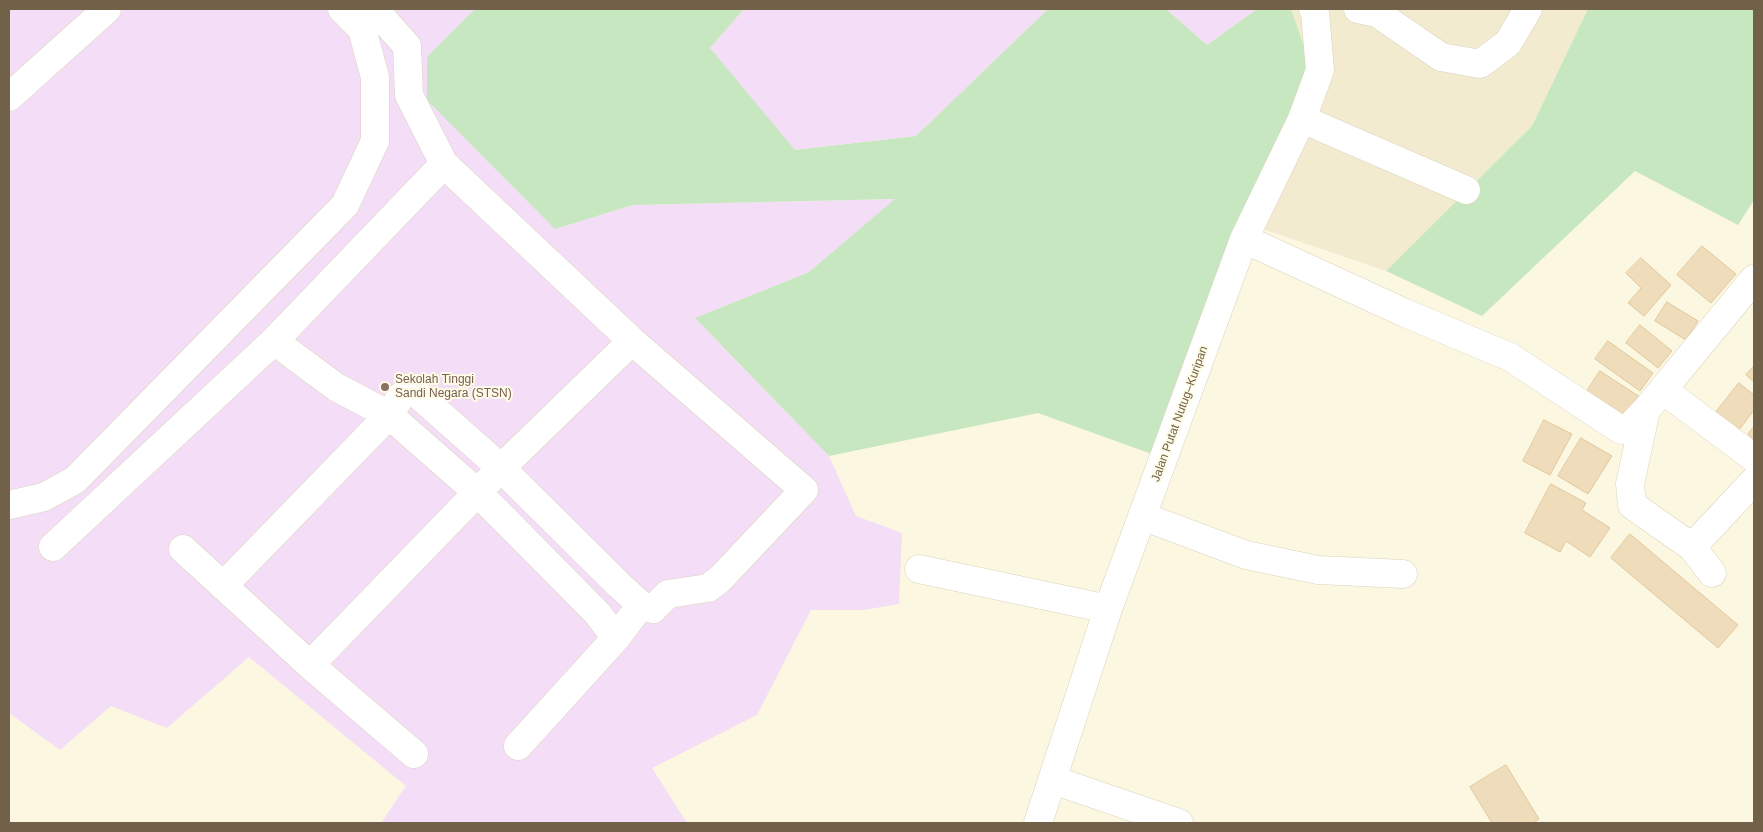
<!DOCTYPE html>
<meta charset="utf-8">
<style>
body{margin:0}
#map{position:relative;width:1763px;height:832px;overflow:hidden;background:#fbf7e1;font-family:Helvetica,sans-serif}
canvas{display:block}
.frame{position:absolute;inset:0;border:10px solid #716149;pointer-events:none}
</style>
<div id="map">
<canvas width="1763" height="832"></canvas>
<div class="frame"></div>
</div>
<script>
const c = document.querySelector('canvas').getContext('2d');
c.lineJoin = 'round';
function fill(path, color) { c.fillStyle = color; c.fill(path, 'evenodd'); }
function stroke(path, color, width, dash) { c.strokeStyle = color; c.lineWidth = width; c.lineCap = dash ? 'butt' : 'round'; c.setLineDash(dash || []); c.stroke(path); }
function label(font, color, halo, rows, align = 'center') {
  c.font = font + ' Helvetica,sans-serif'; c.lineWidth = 4; c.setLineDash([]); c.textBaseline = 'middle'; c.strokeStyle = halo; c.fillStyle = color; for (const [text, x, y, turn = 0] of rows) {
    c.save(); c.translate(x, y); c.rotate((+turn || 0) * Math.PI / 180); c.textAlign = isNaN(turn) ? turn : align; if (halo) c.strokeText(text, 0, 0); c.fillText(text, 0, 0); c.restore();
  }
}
fill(new Path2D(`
 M1291,9h297l-56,117 -146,145 -129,-44 53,-164z`), '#f2ebd0');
fill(new Path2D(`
 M9,9h464l82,220 78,-24 263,-6 -87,73 -114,46 134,138 27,60 46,17 -3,71 -35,6h-53l-54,105 -105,53 35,55h-306l25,-37 -157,-129 -82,71 -56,-22 -51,44 -51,-37z
 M744,9h304l-132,127 -122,14 -84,-102z
 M1166,9h91l-50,36z`), '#f4def7');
fill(new Path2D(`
 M473,9h271l-34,39 85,102 121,-14 132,-127h118l41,36 50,-36h34l19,54 -150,394 -122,-44 -209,43 -134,-138 114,-46 86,-73 -262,6 -78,24 -128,-129v-43l47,-47z
 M1588,9h166v191l-16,25 -103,-54 -153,145 -96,-45 146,-145z`), '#c7e7c1');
const building = new Path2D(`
 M1702,246l34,28 -25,29 -34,-28z
 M1641,258l30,27 -27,31 -16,-13 13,-15 -15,-15z
 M1667,302l31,19 -12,19 -31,-19z
 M1640,325l32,26 -14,17 -32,-25z
 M1608,341l45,32 -13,18 -45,-32z
 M1754,366v16l-8,-7z
 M1600,371l43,28 -17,25 -43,-27z
 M1739,383l15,12v15l-15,20 -23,-18z
 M1544,420l28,14 -22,41 -27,-14z
 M1754,427v13l-6,-6z
 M1581,438l31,18 -24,38 -30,-18z
 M1551,484l35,19 -4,7 28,18 -20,29 -24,-16 -6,11 -35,-19z
 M1630,534l108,91 -20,23 -107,-90z
 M1506,765l33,54 -6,4h-41l-22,-36z`);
fill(building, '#efdcba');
stroke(building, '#e1c79b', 1);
const minor = new Path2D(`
 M1358,9l19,4 64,44 39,7 28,-21 20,-34
 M9,97l98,-88
 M1302,119l164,71
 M1244,239l161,74 105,44 111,73 7,-1 18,-19 108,-131
 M274,341l62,46 53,28 89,78 33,33 86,87 19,25
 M1663,390l91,68
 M1646,410l-16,74 2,21 60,42 20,26
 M9,505l35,-8 31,-17 270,-275 30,-64v-64l-13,-48 -20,-20
 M1142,516l104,39 72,15 85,4
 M53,547l221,-206 170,-177
 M1692,547l62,-66
 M183,549l127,116
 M919,569l189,40
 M223,586l166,-171 12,-19 13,-5 87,77 118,117 22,20 12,4 15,-15 40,-6 12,-9 84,-89 -172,-149 -188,-177 -35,-69 -2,-49 -33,-37
 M518,746l98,-108 25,-33
 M414,754l-104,-89 191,-197 131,-127
 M1053,780l126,43
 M1038,823l70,-214 136,-370 58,-120 18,-49 -5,-58 -2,-3`);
stroke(minor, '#dbd3bb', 29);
stroke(minor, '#fff', 28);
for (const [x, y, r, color] of [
 [385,387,5,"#8d6e63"]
]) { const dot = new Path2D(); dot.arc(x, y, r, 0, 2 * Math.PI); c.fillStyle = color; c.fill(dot); stroke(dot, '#fefbe7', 2); }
label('12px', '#785e54', '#fefbe7', [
 ["Sekolah Tinggi",395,380],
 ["Sandi Negara (STSN)",395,394]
], 'left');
label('12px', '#716149', '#fefbe7', [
 ["Jalan Putat Nutug–Kuripan",1180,414,-70]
]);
</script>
